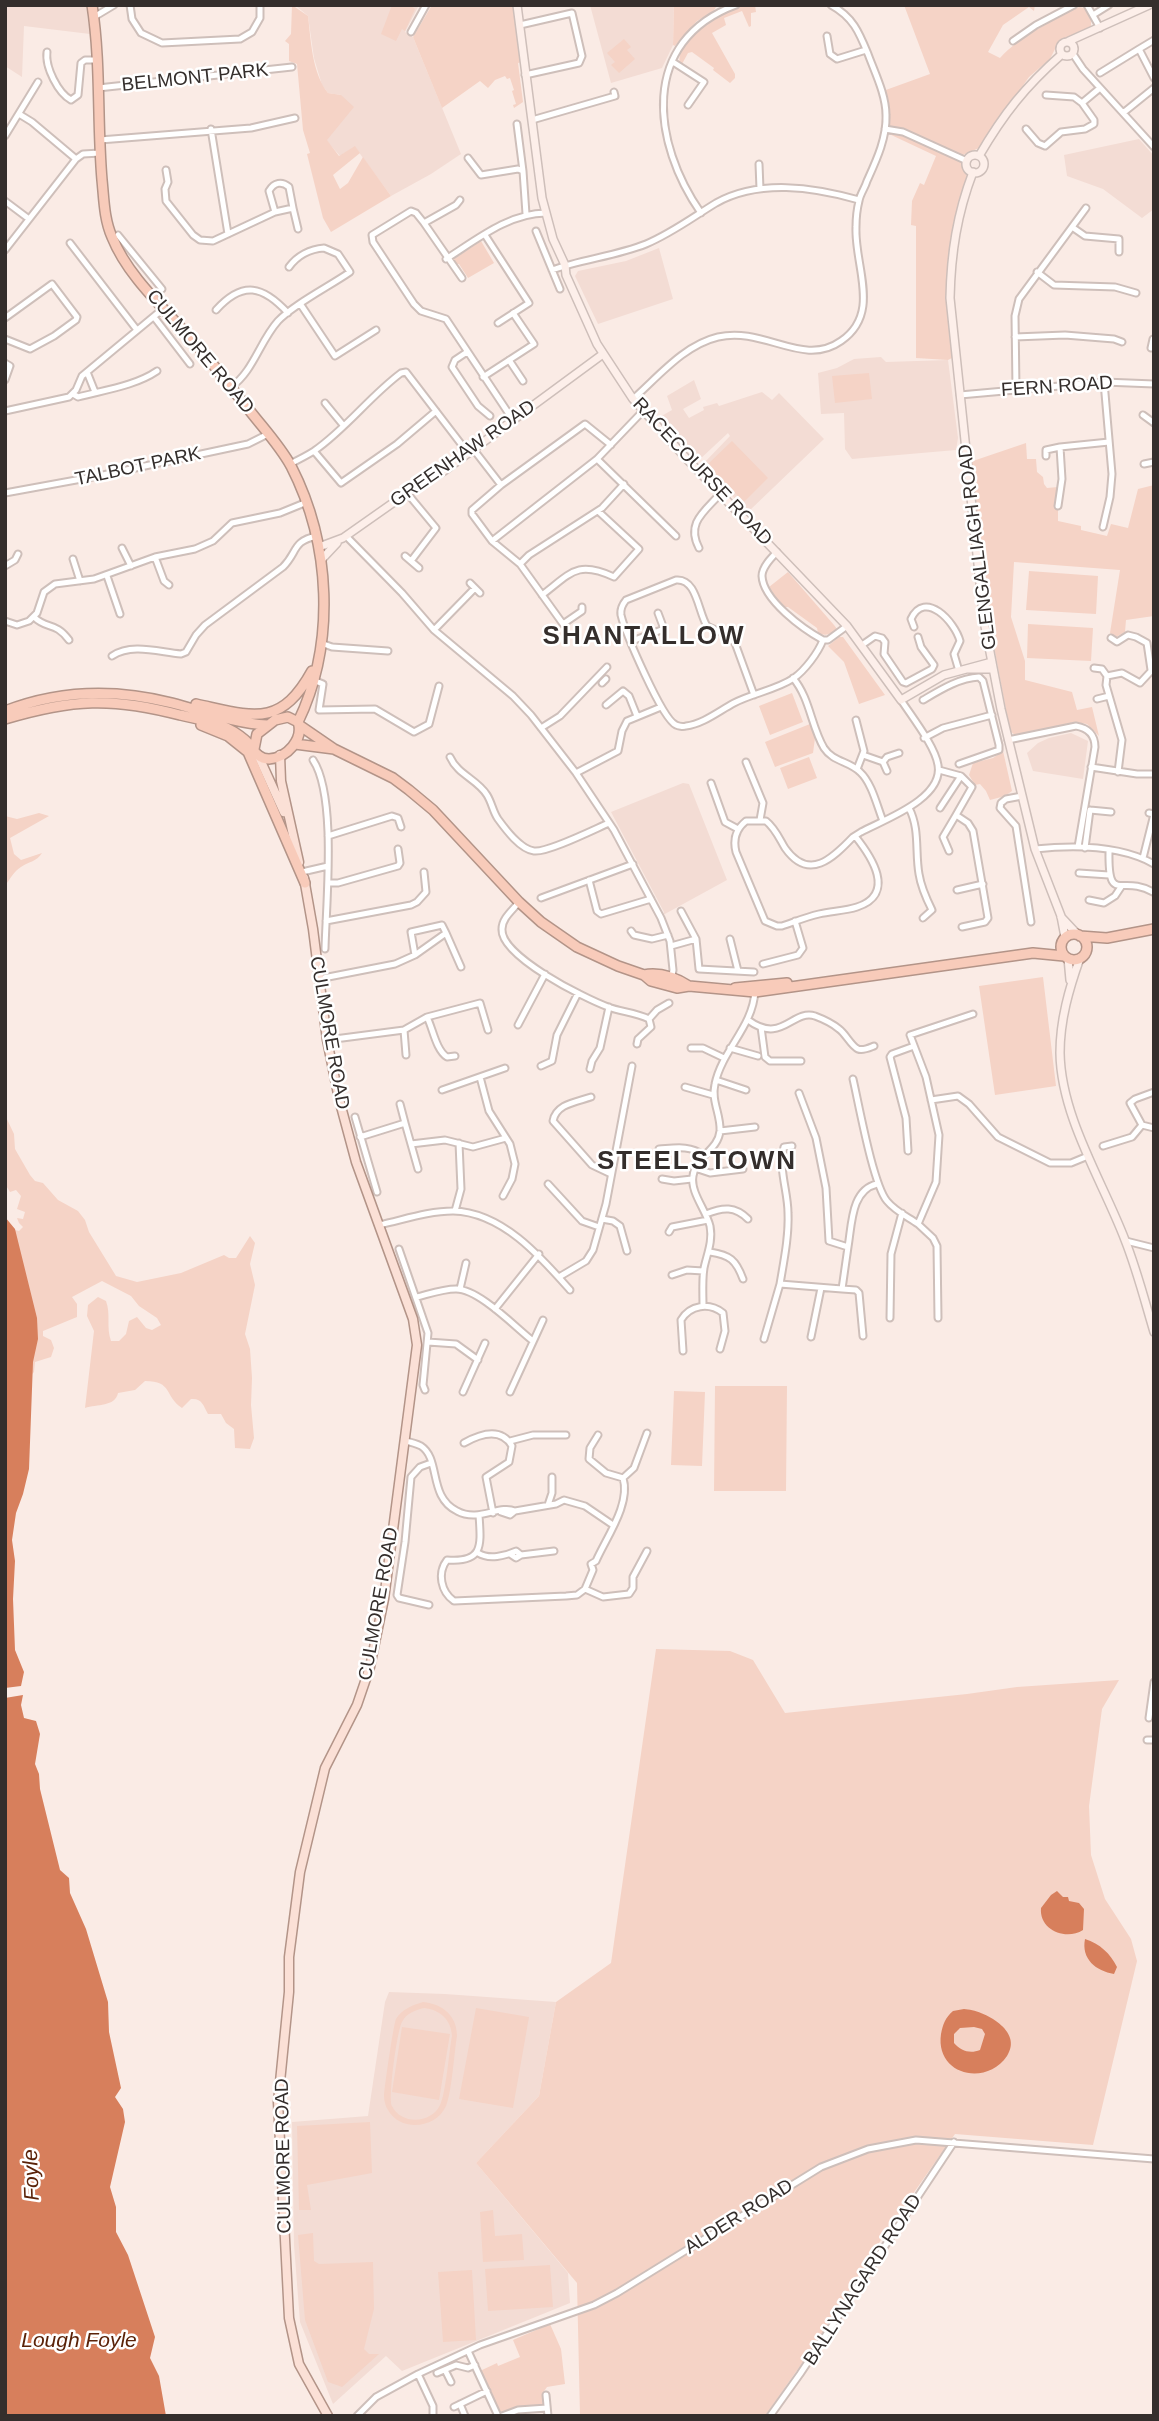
<!DOCTYPE html>
<style>
body{margin:0}
#map{position:relative;width:1159px;height:2421px;overflow:hidden;background:#faebe5;font-family:Arial,sans-serif}
canvas{display:block}
.frame{position:absolute;inset:0;border:7px solid #342e2c;pointer-events:none}
</style>
<div id="map">
<canvas width="1159" height="2421"></canvas>
<div class="frame"></div>
</div>
<script>
const c = document.querySelector('canvas').getContext('2d');
c.lineJoin = 'round';
function fill(path, color) { c.fillStyle = color; c.fill(path, 'evenodd'); }
function stroke(path, color, width, dash) { c.strokeStyle = color; c.lineWidth = width; c.lineCap = dash ? 'butt' : 'round'; c.setLineDash(dash || []); c.stroke(path); }
function label(font, color, halo, rows, align = 'center') {
  c.font = font + ' Arial,sans-serif'; c.lineWidth = 5; c.setLineDash([]); c.textBaseline = 'middle'; c.strokeStyle = halo; c.fillStyle = color; for (const [text, x, y, turn = 0] of rows) {
    c.save(); c.translate(x, y); c.rotate((+turn || 0) * Math.PI / 180); c.textAlign = isNaN(turn) ? turn : align; if (halo) c.strokeText(text, 0, 0); c.fillText(text, 0, 0); c.restore();
  }
}
fill(new Path2D(`
 M5,5h81l4,29 -66,-8 -2,51 -17,-11z
 M295,5h124l-14,27 8,5 48,117 -30,20 -40,22 -36,-49 -15,9 -14,-16 15,-45 -13,-2 -6,-8 -8,-27 -6,-42z
 M590,5h84l-1,40 -11,23 -51,15z
 M1139,139l15,17v53l-12,9 -39,-29 -36,-13 -3,-21z
 M659,248l14,51 -75,25 -23,-48 3,-5 48,-10z
 M881,357l5,5 62,-2 10,78 -2,12 -104,9 -7,-10 -1,-36 -23,1 -3,-41 19,-5 17,-9z
 M694,380l7,19 -18,10 6,9 15,-8 -1,-3 14,-4 2,3 43,-14 10,8 7,-7 45,46 -76,73 -46,-47 28,-29 -2,-3 -30,28 -40,-43 14,-8 -5,-14z
 M1071,733l17,8 -5,38 -50,-8 -6,-18 11,-10 11,-5z
 M683,783l6,1 38,96 -64,35 1,-3 -53,-100z
 M389,1992l56,2 111,8 -17,94 -63,67 92,110 2,30 -168,68 -16,-15 -53,48 -33,-82 -6,-77 -2,-123 76,-6 17,-114z`), '#f3dcd4');
fill(new Path2D(`
 M292,5l16,11c3,25 4,57 20,77l13,2 13,12 -27,33 12,16 16,-10 5,7 -27,22 7,14 8,-6 15,-26 28,39 -60,36 -8,-14 -16,-64 3,-1 -7,-23 -6,-66 -8,-3v-17l-4,-3 6,-7z
 M392,5h18l5,4 -10,22 -3,-2 -6,12 -15,-7z
 M432,5h82l8,57 -4,1 5,39 -9,6 -1,-3 3,-1 -4,-13 2,-1 -4,-12 -3,1 -2,-3 -10,4 -7,8 -8,-7 -38,27 -29,-71z
 M674,5h41l1,2 -3,5 -16,9 -22,25 -2,-1z
 M742,5h13l1,7 -5,1v13l-2,1 -7,-16 -18,7 2,7 -14,8 23,41v4l-5,5 -17,-13 1,-2 -22,-16 -4,1 -6,11 -2,-1c-5,-24 43,-51 62,-58z
 M904,5h131l-1,6 -5,-4 -26,18 -15,27 12,6c21,-23 52,-37 79,-51l6,1 6,11v10l-32,12 -9,18 -21,18 -50,71 -16,7 -2,8 5,6 1,8 -9,31 -10,87 4,63 -4,2 -32,-2v-132l-5,-1 1,-24 8,-18 4,2 12,-29 -49,-23 2,-10 -6,-32 47,-17z
 M624,39l7,8 -4,3 8,9 -16,14 -8,-8 4,-3 -8,-9z
 M481,241l13,22 -26,15 -9,-14h-6l-1,-4z
 M869,373l3,26 -37,4 -3,-27z
 M732,441l36,37 -24,24 -37,-37z
 M1026,443l1,16h9l1,13 6,5 1,7 3,4 11,-1v34l23,5v4l26,6 4,-12 17,4 10,-39 16,-4v131l-28,4 -1,12 -9,5 -6,-4 10,-63 -106,-8 -3,55 14,44v19l47,12 5,18 15,-3 7,29 -12,-12 -12,-2 -60,13 -5,-4 -18,-95 4,-1 -1,-5h-4l-4,-14 -17,-154z
 M1029,571l69,5 -2,38 -70,-4z
 M788,572l46,53 3,4c-6,6 -12,7 -19,4l-1,-5 -29,-21h-5l-14,-20z
 M1028,624l65,4 -2,33 -64,-3z
 M839,637h4l42,58 -26,9 -15,-42 -16,-16z
 M792,693l11,29 -33,13 -11,-29z
 M810,724l5,14 -2,15 -38,14 -10,-25z
 M1003,751l9,40 -7,5 -15,4 -4,-9 -6,-7 -5,1 -6,-10 4,-12 20,-5z
 M809,757l8,21 -29,11 -8,-21z
 M39,813l10,3 -39,22 4,16 7,6 21,-7c-6,9 -12,8 -21,14 -7,4 -11,12 -16,19v-70l12,3z
 M1043,977l13,109 -61,9 -16,-109z
 M5,1115l9,19 1,15 15,26 5,6 8,2 15,17 20,11 7,9 4,12 27,44 21,6 44,-9 43,-18 5,3h7l14,-22 5,7 -5,21 5,21 -10,49 5,15 2,29 -1,27 3,33 -4,11 -15,-1 -1,-19 -8,-6 -5,-9h-13c-5,-9 -6,-16 -17,-15l-9,9c-18,-12 -9,-27 -37,-27l-10,9 -17,3c-3,14 -21,11 -33,15l9,-77 -7,-15 1,-11 10,-8 8,4c5,13 0,26 5,40h8l7,-7 3,-13 8,-4 9,11 6,2 9,-5 -4,-7 -18,-12 -8,-10 -29,-15 -30,16 5,7v13l-34,14v5l8,4 3,8 -3,9 -16,5 -1,10 -7,8 -22,-145v-19l5,13 9,2 4,-4 -4,-4 -2,-5 6,1 2,-7 -8,-3 4,-13 -5,-6 -6,2 -5,-8z
 M715,1386h72l-1,105h-72z
 M674,1391l31,1 -3,74 -31,-1z
 M656,1649l74,2 23,9 32,53 182,-19 50,-7 102,-7 -17,29 -13,97 2,49 14,44 26,40 6,22 -44,184 -138,-11 -71,101 -63,101 -56,80h-185l-3,-133 -101,-120 63,-67 17,-94 55,-39z
 M423,2002c20,2 34,14 34,34 -3,18 -5,55 -11,70 -10,23 -46,26 -58,4 -3,-4 -4,-11 -4,-15 1,-11 9,-68 12,-76 6,-10 17,-14 27,-17zM424,2008c16,2 27,11 28,28 -3,15 -6,57 -12,69 -9,19 -39,20 -48,1 -4,-8 5,-75 10,-84 4,-9 14,-12 22,-14z
 M476,2008l53,9 -16,91 -54,-9z
 M402,2027l48,7 -11,66 -47,-8z
 M370,2122l2,51 -65,12 4,25h-12l-2,-84z
 M493,2210l2,26 27,-2 2,26 -41,2 -3,-50z
 M313,2233l1,28 5,3 54,-2 1,47 -10,40 5,5h10l-37,33 -14,-5 -23,-62 -7,-85z
 M550,2265l3,42 -65,4 -3,-42z
 M472,2270l4,70 -33,2 -5,-70z
 M550,2324l11,25 4,35 -18,3 -5,7 1,11 -44,8 -18,-38 1,-5 15,-7 1,3 22,-9 -7,-17z`), '#f5d3c6');
fill(new Path2D(`
 M5,1217l10,12 22,89 1,21 -5,23 -4,107 -6,25 -7,19 -4,27 3,21 -2,38 2,51 9,22 -3,14 -16,2z
 M23,1695l-2,10 3,13 12,3 4,13 -5,30 4,10 1,15 20,81 9,8 1,15 16,36 22,73 1,30 12,56 -6,9 8,12 2,13 -15,65 6,20v25l12,23 27,82 -5,21 9,18 7,40h-161v-718z
 M1057,1891l6,6h5l1,4 10,2 5,6 -1,21c-17,11 -44,0 -42,-22l10,-13z
 M1085,1939c15,5 25,14 32,28l-3,7c-18,-3 -33,-15 -29,-35z
 M964,2009c20,1 60,22 43,47 -21,31 -72,19 -66,-22 2,-10 4,-16 12,-23zM974,2027l8,2 3,5 -5,16c-10,4 -19,1 -26,-7v-9l6,-6z`), '#d77f5c');
const street = new Path2D(`
 M130,5l2,14 9,14 21,10 78,-4 12,-7 8,-14v-13
 M1087,5l13,23
 M1093,15l16,-10
 M94,17l20,-12
 M520,25l52,-12 10,43 -3,7 -54,12
 M411,32l15,-27
 M827,36l3,18 7,5 29,-9
 M1013,41l23,-16 38,-20
 M1139,49l15,-9
 M47,52c-2,15 11,41 24,48l7,-5 3,-32 4,-3h11
 M1073,54l10,15 71,78
 M673,62l31,20 -16,23
 M1100,73l39,-24 15,29
 M98,88l194,-21
 M1082,103l18,-15
 M1123,113l31,-25
 M19,114l13,8 44,37
 M532,120l83,-24 -1,-4
 M517,124l6,47
 M211,129l17,105
 M885,129l18,3 64,29
 M1026,129l12,14 7,3 16,-14 24,-3 9,-5v-4l-12,-17 -8,-6 -28,-2
 M5,136l33,-54
 M100,140l151,-12 44,-10
 M468,158l13,17 37,-6 5,2 3,43
 M759,164l1,25
 M166,170l2,12 -3,7 1,12 27,34 7,5 13,1 62,-29 18,-4 5,21
 M460,200l-4,5 -32,18 38,55
 M5,201l24,18
 M275,212l-6,-21c5,-9 13,-10 20,-4l4,21
 M701,213c-49,-70 -62,-172 35,-208
 M424,223l-8,-10 -5,-2 -39,24 1,7 41,62 7,7 25,8 67,101
 M1072,227l13,9 34,3v13
 M536,231l24,58
 M118,235l44,54
 M485,235l44,68 -31,20
 M70,243l67,87
 M5,250l71,-91 7,-5 17,-1
 M446,259c30,-19 63,-46 100,-46
 M552,270c31,-11 64,-14 94,-26 26,-11 47,-27 70,-41 43,-24 97,-16 143,-3
 M1037,272l17,13 61,2 21,6
 M301,305l34,51 41,-26
 M216,310c27,-30 47,-24 72,3
 M154,317l36,47
 M5,318l47,-34 25,33 -1,3 -22,16 -24,13 -25,-10
 M1015,337l50,-2 49,4 8,3
 M1153,339l-2,9h3
 M467,352l-12,8 -3,7 26,39 12,10
 M509,360l14,21
 M5,363l5,3 -5,14
 M87,372l8,20
 M483,377l51,-33 -21,-31
 M231,387c22,-15 29,-46 47,-66 16,-17 52,-35 72,-49l-12,-18 -14,-6c-14,1 -27,8 -35,19
 M1016,389l-1,-73 4,-17 67,-91
 M73,394l5,3c26,-7 57,-11 79,-26
 M960,395l144,-13 50,2
 M633,399c25,-22 51,-54 85,-62 46,-11 85,31 123,4 41,-28 13,-75 15,-114 0,-8 1,-18 3,-26 1,-7 6,-13 8,-20 9,-20 20,-43 19,-66 0,-20 -11,-42 -18,-61 -9,-22 -15,-37 -37,-49
 M325,403l18,22
 M5,411l64,-14 7,-7 6,-14 82,-68
 M1143,415l11,8
 M474,450l27,35
 M314,451l27,32 56,-39 39,-33
 M1046,456v-6l14,-3
 M597,459l79,77
 M290,464c8,-4 16,-8 24,-13 32,-22 56,-55 87,-78l5,-1 62,81
 M1144,464l10,-2
 M5,493l93,-17 150,-32 20,-10
 M407,493l29,35 -25,33
 M1058,506l4,-27 -2,-32 49,-5
 M1103,527l7,-30 2,-23 -8,-92
 M346,536l56,57 32,37 79,66 18,19 45,58 38,57 47,88 9,23 3,29 -2,10
 M492,541l105,-82 46,-48
 M122,548l9,18
 M699,548c-13,-25 5,-36 21,-54
 M777,552c-6,6 -15,15 -15,24 1,24 41,53 61,64
 M405,556l14,12
 M155,557l9,24 5,4
 M73,559l7,22
 M520,564l9,-9 73,-47 22,-24
 M5,566l10,-6 3,-6
 M107,576l13,38
 M470,583l10,10
 M542,595c29,-22 35,-35 72,-18l25,-28 -41,-38
 M582,607v4l-19,13 -43,-60 -28,-23 -20,-27v-4l29,-25 84,-61 26,21
 M34,617c13,13 21,4 35,23
 M5,621l12,4 12,-4 8,-8 7,-21 11,-8 39,-5 61,-22 40,-8 18,-8 19,-18 48,-10 27,-11
 M914,627l-3,-8c14,-30 44,3 49,22l-6,13 5,17
 M434,630l41,-42
 M1111,638l6,4 11,-7 8,2 11,6 4,27
 M632,641l32,-12 -6,-16
 M321,643l11,4 56,4
 M862,645l13,-9 7,2 3,4 -1,12 19,28 3,1 26,-14 2,-4 -13,-18 -3,-10
 M112,656c20,-13 46,-4 69,-2l5,-2 10,-17 9,-10 78,-58c15,-15 9,-26 34,-31
 M1094,668l8,1 5,7
 M1107,676l-1,9 16,55 -4,32
 M1107,676l15,-3 18,10 13,-14
 M793,678c17,20 18,48 31,70 9,14 25,13 36,24 12,11 17,34 23,49
 M313,680l10,4 -4,26 56,-1 39,23 15,-8 10,-38
 M602,683l4,-4
 M754,695l-19,-52 -8,-8 -20,-9c-9,-14 -10,-48 -31,-46l-50,20c-4,5 -6,9 -5,15 4,17 41,104 55,110 2,1 7,2 10,1 17,-2 33,-15 48,-23 19,-10 42,-13 60,-25 11,-8 24,-25 29,-38h5l19,-14
 M1097,699l12,-3
 M923,700c17,-10 36,-22 56,-23l4,4 16,64v5l-40,14
 M606,705l17,-14 6,5 8,20
 M856,720l8,31 -7,18
 M541,728l19,-12 47,-49
 M924,738l19,-10 49,-13
 M1008,740l68,-14c12,2 19,9 19,21l-17,100
 M863,755l20,7 4,9
 M450,757c8,18 27,22 37,38 5,8 6,17 11,24 8,11 22,30 36,32 13,2 61,-22 75,-28
 M313,760c24,36 13,144 12,189
 M746,762l17,41 -3,17
 M883,762l4,-5 12,-4
 M1091,767l46,7h17
 M939,770l22,6 11,11 -16,28 12,8 5,8 15,87 -3,4 -23,5
 M576,773l42,-22 4,-20 5,-10 34,-14
 M711,783l14,39 13,7
 M1022,796l-16,3 -5,4 -1,5 16,18 15,96
 M909,808c11,21 6,44 10,66 2,13 7,24 13,36l-9,8
 M940,808l21,-32
 M1090,810l21,2
 M328,836l64,-20 6,2 3,9
 M855,836c16,20 42,58 2,71 -12,4 -26,4 -38,7 -13,3 -25,8 -37,12h-5l-12,-5 -29,-69c-3,-12 0,-23 10,-31h20c9,7 13,17 19,27 24,34 48,10 68,-11l8,-5c22,-12 83,-33 77,-67 -3,-19 -26,-48 -37,-65
 M1085,848l5,-38
 M1035,849c38,-4 85,-4 119,15
 M949,851l-6,-14 13,-22
 M1109,851c-1,55 12,23 44,41
 M1143,858l11,-44 -5,-1
 M302,872l26,-6
 M1079,873l30,2
 M589,880l8,31 4,3 50,-15
 M328,883h10l60,-17 2,-3 -2,-14
 M957,890l26,-6
 M541,898l92,-34
 M1089,900l15,3 11,-7 6,-9
 M519,902c-6,8 -17,16 -17,27 -2,27 82,69 106,78 13,5 27,5 41,12l2,8 -13,12 -1,5
 M681,911l15,28 3,30 55,3
 M326,921l85,-16 6,-3 9,-10 -2,-20
 M631,931l3,4 18,4 16,-4
 M446,933l15,34
 M730,939l8,32
 M671,946l25,-7
 M763,964l35,-9 5,-7 -8,-27
 M318,979l77,-15 20,-9 31,-22 -4,-8 -31,7 4,23
 M427,1017c6,12 9,33 20,40l8,-1
 M649,1019l8,-9 12,-7
 M748,1020c34,25 44,-11 67,-4 8,3 17,7 24,13 7,5 12,17 19,20 5,2 11,-1 16,-3
 M518,1025l27,-51
 M761,1027l4,30 5,4h31
 M404,1030l2,25
 M327,1040l77,-10 23,-13 53,-14 8,27
 M691,1048h12l21,10
 M730,1048l28,8
 M541,1066l11,-5 5,-26 21,-42
 M590,1069l2,-8 8,-13 9,-41
 M480,1077l9,34 21,33 5,20 -3,15 -9,17
 M853,1079c6,26 20,105 34,122 8,10 21,16 31,23
 M716,1080l30,10
 M685,1087l28,8
 M442,1090l63,-22
 M1154,1092l-19,7 -5,4 12,22 12,3
 M799,1093l17,45 10,50 3,53 19,6c4,-23 3,-57 29,-63
 M591,1097c-15,5 -35,7 -38,24l39,44 19,9
 M931,1100l27,-4 11,8 29,33 52,26h21l17,-7
 M355,1117l22,75
 M405,1123l13,46
 M720,1131l35,-4
 M360,1137l45,-14 -5,-19
 M411,1144l34,-4 28,7 33,-9
 M792,1146l-8,1c-6,22 4,44 4,66 1,23 -4,47 -8,71l62,5 6,-42
 M1103,1146l29,-9 10,-12
 M659,1149c16,-1 31,-4 44,6
 M908,1151l-2,-33 -16,-61 2,-3 22,-8
 M695,1168l15,5 33,-4
 M662,1179l12,2 18,-2
 M548,1184l34,37 17,6
 M455,1211l6,-22 -2,-46
 M706,1214c17,-7 29,-8 42,5
 M602,1219l11,2 7,5 7,25
 M379,1225c24,-5 49,-14 74,-14 49,1 88,46 117,79
 M669,1232l3,-5 36,-7
 M1126,1241l28,7
 M399,1249l29,84 -5,52 2,5
 M710,1252c20,3 26,8 33,27
 M672,1275l15,-5 16,1
 M559,1277l27,-16 7,-11 13,-46 26,-138
 M460,1289l6,-26
 M842,1289l14,1 3,3 4,43
 M417,1297c12,-3 26,-8 39,-8 23,0 59,38 77,52
 M703,1306c0,-12 -1,-26 1,-38 3,-14 9,-27 6,-42 -4,-16 -20,-34 -17,-50 2,-20 25,-25 27,-45 1,-16 -9,-30 -5,-47 7,-34 38,-57 40,-93
 M495,1309l44,-55
 M890,1318l1,-64 11,-41
 M938,1318l-1,-72 -4,-8 -15,-14 18,-42 3,-47 -13,-58 -16,-42 63,-21
 M811,1337l10,-49
 M764,1339l16,-55
 M428,1342l28,2 22,16
 M683,1351l-2,-31c9,-15 28,-18 42,-7l2,18 -5,18
 M463,1392l22,-49
 M510,1392l33,-72
 M598,1435l-8,13 -1,11 17,14 17,5
 M405,1441c5,1 12,3 16,5 20,13 7,51 36,65 22,12 42,-7 58,0
 M510,1441l23,-6h33
 M464,1443c16,-9 37,-16 48,3l-3,16 -23,15 7,36
 M548,1505l4,-12v-16
 M501,1512l9,3 5,-4 41,-7 8,-4 21,6 28,19
 M479,1515c2,30 5,48 -32,45 -10,13 -6,32 7,41l112,-5 11,-1 8,-6 18,8 26,-3 4,-6v-11l14,-26
 M478,1553c11,7 27,3 38,-2l5,4
 M510,1554l6,4 5,-3 33,-4
 M585,1589l8,-19 -2,-6 5,-3c10,-23 35,-57 27,-83l11,-10 13,-35
 M429,1605l-30,-7 -2,-3 8,-53 6,-65 9,-10 11,-4
 M1149,1718l5,-36
 M1147,1740h7
 M468,2351l30,65
 M445,2370l6,12
 M437,2373l19,-8 12,3 7,-3
 M418,2374l15,32v10
 M546,2395l2,21
 M460,2404l5,12
 M454,2407l33,-16
 M357,2416l19,-19 42,-23 62,-29 114,-40 23,-12 204,-126 47,-18 48,-9 238,19
 M502,2416l16,-6 29,-2
 M770,2416l30,-42 154,-232`);
const secondary = new Path2D(`
 M517,5l25,193 11,41 12,26 1,10 31,69 36,55 51,57 163,170 54,74 43,-25 48,-13
 M1069,41l80,-36
 M1060 49a7 7 0 1 1 14 0a7 7 0 1 1-14 0Z
 M966 164a9 9 0 1 1 18 0a9 9 0 1 1-18 0Z
 M979,156c25,-43 46,-69 83,-102
 M973,172c-16,42 -22,81 -23,126l34,323 17,88 34,140 26,67 4,21
 M319,547l24,-9 64,-45 37,-22 159,-117
 M321,560l16,-17
 M969,669h24
 M1061,917l16,17
 M1068,958l2,22
 M1080,958c-11,31 -20,62 -20,95 1,64 43,129 65,187 12,30 20,62 29,92`);
const primary = new Path2D(`
 M258,755l26,57
 M280,755l1,26 18,81
 M304,878l9,51 14,111 12,59 17,63 57,157 4,26 -33,254 -14,68 -13,38 -32,63 -25,104 -11,85v35l-11,110 11,216 10,46 29,52`);
const highway = new Path2D(`
 M92,5c9,58 5,117 10,175 2,19 2,39 10,57 16,40 53,72 81,104 20,22 38,47 57,70 14,18 30,35 41,55 40,78 45,177 7,256
 M196,704c56,12 84,25 116,-33
 M5,711c54,-21 112,-22 167,-8 31,8 62,20 95,22
 M5,719c67,-20 107,-22 175,-4 14,3 29,6 42,11 8,3 16,8 23,14 8,7 11,19 24,19 18,-1 35,-20 29,-37l-10,-5 -13,3 -18,14 -3,15
 M201,725l27,11 20,16 57,131
 M299,725l35,24 59,29 16,12 24,20 86,92 22,20 36,25 41,19 26,9 7,6 26,7 12,-2 66,6 278,-39 31,3
 M295,744l39,5
 M1061 947a13 13 0 1 1 26 0a13 13 0 1 1-26 0Z
 M1080,936l27,2 47,-9
 M644,975c15,-3 32,3 45,11
 M735,988l52,-5`);
stroke(street, '#cebfba', 9);
stroke(secondary, '#cebfba', 10);
stroke(primary, '#b39488', 11);
stroke(highway, '#b39488', 12);
stroke(street, '#fff', 5);
stroke(secondary, '#fdefea', 7);
stroke(primary, '#fbe0d6', 8);
stroke(highway, '#f8cbba', 9);
label('19px', '#342e2c', '#fff', [
 ["BELMONT PARK",195,78,-6],
 ["CULMORE ROAD",200,352,50],
 ["FERN ROAD",1057,387,-4],
 ["GREENHAW ROAD",463,454,-35],
 ["TALBOT PARK",138,467,-12],
 ["RACECOURSE ROAD",702,472,47],
 ["GLENGALLIAGH ROAD",978,547,-97],
 ["CULMORE ROAD",329,1033,80],
 ["CULMORE ROAD",379,1604,-80],
 ["CULMORE ROAD",284,2156,-91],
 ["ALDER ROAD",739,2217,-32],
 ["BALLYNAGARD ROAD",863,2280,-57]
]);
label('italic 21px', '#5b2309', '#fff', [
 ["Foyle",32,2175,-92],
 ["Lough Foyle",79,2341]
]);
c.letterSpacing = '2px';
label('bold 26px', '#342e2c', '#fff', [
 ["SHANTALLOW",644,637],
 ["STEELSTOWN",697,1162]
]);
c.letterSpacing = '0px';
</script>
